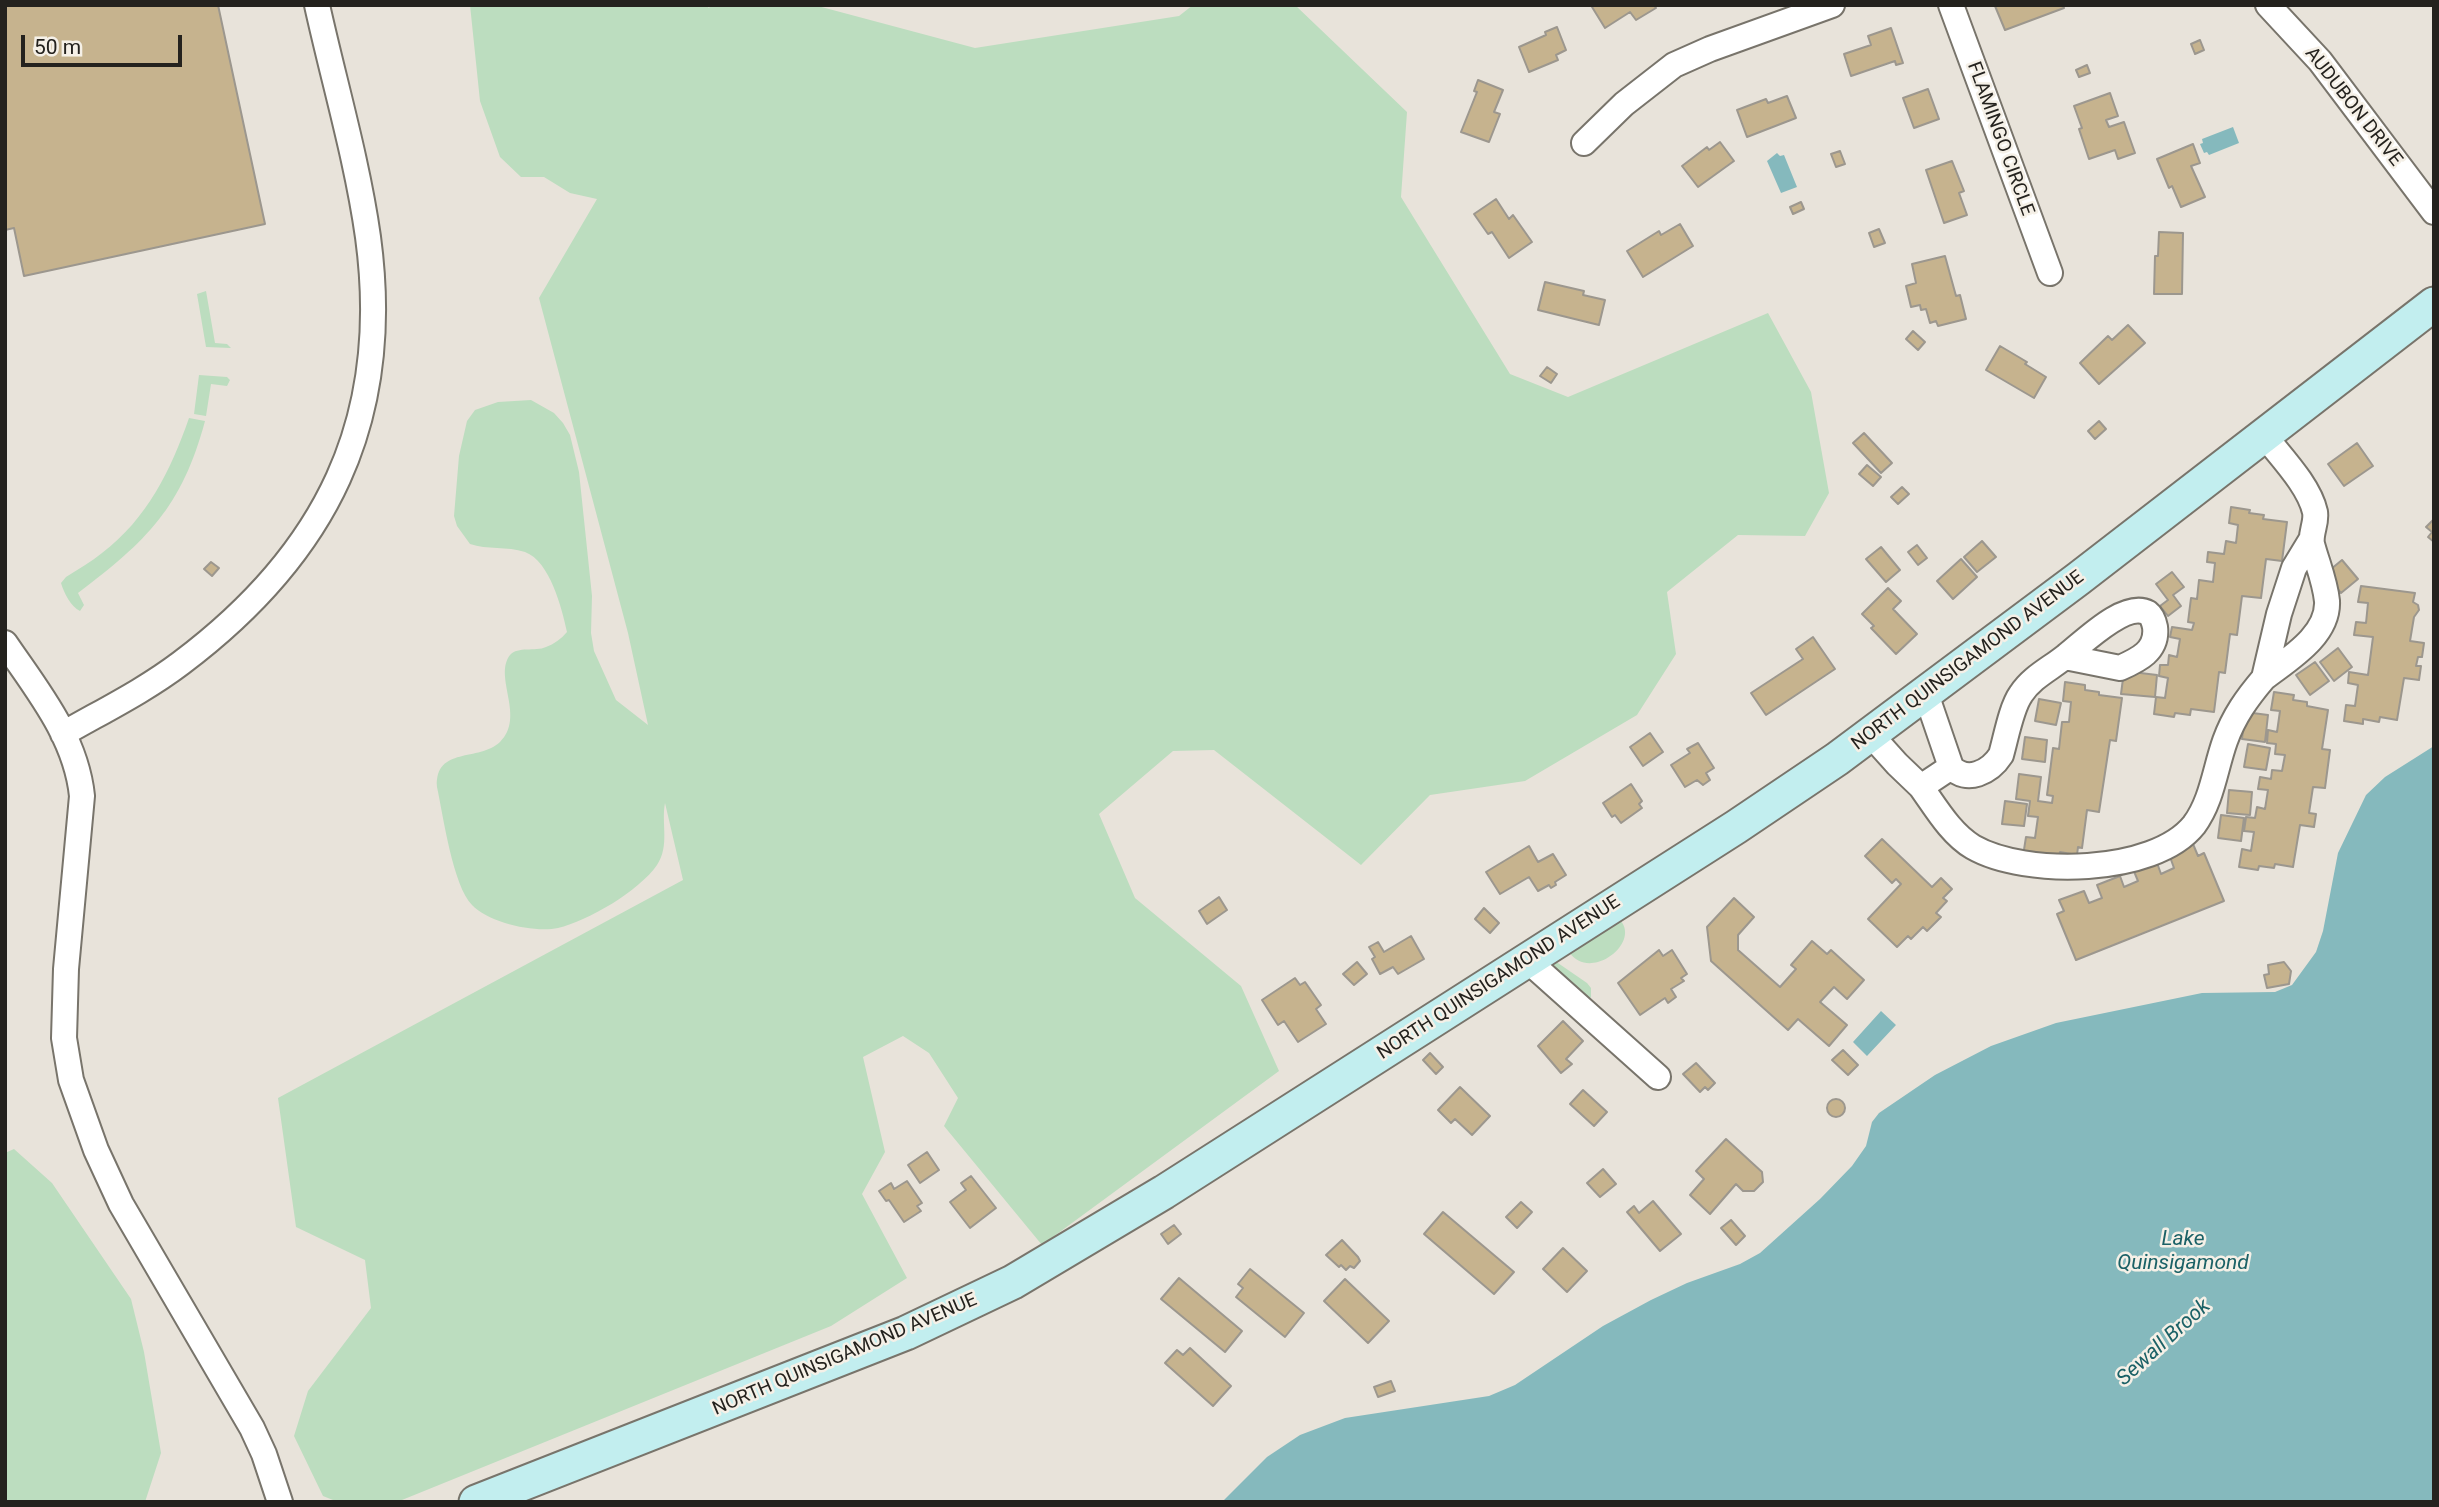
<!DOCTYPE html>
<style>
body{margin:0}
#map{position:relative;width:2439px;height:1507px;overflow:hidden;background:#e8e3da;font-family:Roboto,sans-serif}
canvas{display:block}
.frame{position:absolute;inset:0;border:7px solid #24221e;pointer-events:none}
.scale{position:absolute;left:21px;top:35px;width:161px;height:32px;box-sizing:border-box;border:4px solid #24221e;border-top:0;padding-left:9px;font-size:21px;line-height:24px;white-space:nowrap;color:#24221e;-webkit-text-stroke:5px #f5f0e7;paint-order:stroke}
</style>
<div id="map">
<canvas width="2439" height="1507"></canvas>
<div class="frame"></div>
<div class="scale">50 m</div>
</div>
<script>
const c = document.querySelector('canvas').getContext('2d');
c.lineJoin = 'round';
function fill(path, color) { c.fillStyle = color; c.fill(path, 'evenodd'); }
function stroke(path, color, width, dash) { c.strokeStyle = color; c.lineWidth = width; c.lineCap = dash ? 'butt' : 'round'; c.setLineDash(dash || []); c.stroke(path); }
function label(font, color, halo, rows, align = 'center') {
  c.font = font + ' Roboto,sans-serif'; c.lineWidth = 5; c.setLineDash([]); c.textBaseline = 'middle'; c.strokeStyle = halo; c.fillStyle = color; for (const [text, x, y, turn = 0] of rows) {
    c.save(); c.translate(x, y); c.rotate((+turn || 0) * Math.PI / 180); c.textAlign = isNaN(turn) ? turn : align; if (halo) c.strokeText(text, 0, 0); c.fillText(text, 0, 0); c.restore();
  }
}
fill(new Path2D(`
 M470,5h236l3,3 2,-3h103l161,43 204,-32 14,-11h102l112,107 -6,85 109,177 58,23 200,-84 43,79 18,101 -24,43 -67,-1 -71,57 9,62 -39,61 -112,66 -95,14 -69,70 -147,-115 -41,1 -74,63 36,84 106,88 38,85 -237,174 -98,-119 14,-28 -29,-45 -26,-17 -40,21 22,95 -23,42 45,84 -76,48 -434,176h-59l-15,-6 -29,-60 14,-45 63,-83 -6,-48 -69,-33 -18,-129 405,-218 -18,-77c-4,21 5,42 -8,62 -18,26 -69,56 -99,63 -23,5 -69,-5 -86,-23 -19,-19 -29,-90 -35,-118 -2,-41 42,-25 63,-45 26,-25 -7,-65 10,-87 8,-9 25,-3 36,-8 8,-3 15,-8 21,-15 -5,-23 -17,-71 -42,-80 -18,-6 -38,-2 -55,-8l-13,-18 -3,-10 5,-60 8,-35 8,-11 23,-8 33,-2 23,13 9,10 7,12 9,37 13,124 -1,37 3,18 22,49 32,25 -20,-92 -89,-335 58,-99 -27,-6 -26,-16h-23l-21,-20 -20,-56z
 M206,291l9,52 12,1 4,4 -25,-1 -9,-53z
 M199,375l28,2 3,3 -3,6 -16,-2 -5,32 -12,-2z
 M189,418l16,3c-23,86 -58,120 -127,172l6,12 -4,6c-9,-4 -16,-18 -19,-28l5,-6c12,-8 25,-15 36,-24 45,-34 69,-83 87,-135z
 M1619,919c24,23 -29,64 -50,33z
 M1555,961l32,22 4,5v9l-2,2 -41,-35z
 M14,1149l38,34 79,116 13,53 17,101 -16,49h-140v-349z`), '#bcddbf');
fill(new Path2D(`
 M2233,127l6,16 -30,12 -2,-3 -3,1 -4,-9 3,-1 -1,-4z
 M1777,153l3,3 4,-1 13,32 -16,6 -14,-32z
 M2434,746v756h-1212l45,-45 33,-22 45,-17 144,-22 26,-11 88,-59 48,-26 36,-17 53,-19 20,-11 60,-54 32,-33 14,-20 6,-24 7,-9 56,-38 56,-29 65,-23 146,-30 73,-1 17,-7 24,-33 7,-21 15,-78 28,-58 19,-18z
 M1881,1011l15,14 -29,31 -14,-14z`), '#85b9bd');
const building = new Path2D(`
 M5,5h213l47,219 -241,52 -10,-48 -9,2z
 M1594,5h60l2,3 -20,12 -6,-8 -25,16 -13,-21z
 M1998,5h65l1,3 -59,22 -10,-24z
 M1557,27l9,23 -10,5 2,5 -29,12 -10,-25 27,-12 -1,-3z
 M1891,28l12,35 -7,2 -1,-4 -44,15 -7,-22 27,-9 -3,-9z
 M2200,40l4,10 -9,4 -4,-10z
 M2087,65l3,8 -11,4 -3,-7z
 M1478,80l25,10 -9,22 6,2 -11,28 -28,-10 16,-40 -3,-1z
 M1928,89l11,30 -25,9 -11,-30z
 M2110,93l8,23 -12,4 3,7 15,-5 11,31 -17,6 -3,-9 -26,9 -10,-30 3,-1 -8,-22z
 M1787,96l9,22 -49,19 -10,-27 29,-11 2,4z
 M1720,142l14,19 -36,26 -16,-21 25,-19 2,3z
 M2193,144l7,19 -9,3 14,31 -24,10 -9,-21 -3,2 -12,-29z
 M1840,151l5,13 -9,3 -5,-13z
 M1952,161l12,30 -5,2 8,22 -23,8 -18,-53z
 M1496,199l13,20 4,-4 19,27 -23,16 -17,-26 -4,2 -14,-20z
 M1801,202l3,7 -11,5 -3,-7z
 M1680,224l13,22 -50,31 -16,-26 32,-20 2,4z
 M1879,229l6,14 -11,4 -5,-14z
 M2159,232l24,1 -1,61h-28l1,-38h3z
 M1945,256l11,40 4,-1 6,24 -28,7 -2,-5 -6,2 -4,-14 -5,1 -1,-5 -9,2 -5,-21 10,-3 -4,-19z
 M1545,282l39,9 -1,4 22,5 -6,25 -61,-15z
 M2128,325l17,18 -46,41 -19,-21 28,-27 4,4z
 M1913,331l12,11 -7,8 -12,-11z
 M2000,346l27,16 -2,2 21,13 -12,21 -48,-28z
 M1547,367l10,7 -6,9 -11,-7z
 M2099,421l7,8 -11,10 -7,-8z
 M1864,433l28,30 -11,10 -28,-30z
 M2357,443l16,23 -29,20 -16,-22z
 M1867,465l14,12 -8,9 -14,-12z
 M1902,487l7,7 -11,10 -7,-7z
 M2231,507l19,3 -1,3 15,2 -1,4 24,3 -5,39 -16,-2 -5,39 -19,-2 -5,39 -7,-1 -5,39 -6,-1 -5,40 -23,-3 -1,6 -15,-2 -1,4 -20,-3 2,-17 9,1 3,-20 -9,-2 1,-11h8l1,-10 8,2 3,-18 -10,-2 2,-10 20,3 2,-7 -6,-1 3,-24 6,1 2,-19 14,2 2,-19 -8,-1 1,-10 16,2 2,-13 10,2 2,-18 -9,-2z
 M2434,519v23l-6,-5 4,-5 -6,-5z
 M1982,541l14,16 -19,15 -13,-15z
 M1917,545l10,13 -9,7 -10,-13z
 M1881,547l19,23 -14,12 -20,-23z
 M1961,559l16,18 -24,22 -16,-18z
 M2342,560l16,19 -17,14 -16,-19z
 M211,562l8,6 -7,8 -8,-7z
 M2172,572l12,15 -11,8 8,11 -13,10 -8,-10 8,-6 -12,-16z
 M2361,586l54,7 -2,9 5,3 1,5 -5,7 -4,24 14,2 -2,14h-4l-2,9h5l-2,14 -15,-2 -7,42 -17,-3 -1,5 -16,-3v5l-19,-3 2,-16 9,1 3,-21 -10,-2 1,-11 19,3 5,-38 -19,-2 2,-13 10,1 2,-20 -10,-1z
 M1888,588l13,13 -8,8 24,25 -21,20 -25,-26 3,-2 -12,-12z
 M1813,637l22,32 -69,46 -15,-22 52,-34 -7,-10z
 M2338,648l14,19 -18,14 -14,-19z
 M2315,662l14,19 -19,14 -14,-20z
 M2124,671l33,4 -2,22 -34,-3z
 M2065,682l20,3v5l14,2v3l23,3 -6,43 -6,-1 -11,72 -12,-2 -5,38 -4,-1 -1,8 -17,-3 -1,5 -36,-1 3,-19 9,1 3,-21 -10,-1 2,-15 -14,-2 3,-25 22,3 -3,24 14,2 1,-7 -6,-1 6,-47 6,1 3,-27h7l2,-20 -8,-1z
 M2274,692l20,3 -1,5 14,2v4l21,4 -6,39 8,1 -5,38 -12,-1 -4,26 7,1 -2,13 -14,-2 -7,42 -18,-3 -1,4 -15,-2 -1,4 -19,-3 3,-18 9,2 3,-19 -10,-1 2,-14 9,1 2,-11 8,2 3,-19 -10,-1 2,-12 11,2 1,-9 10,1 3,-16 -10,-1 1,-10 -9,-1 1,-13 9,2 3,-21 -9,-1z
 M2039,699l22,4 -5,22 -21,-4z
 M2245,712l23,3 -3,27 -23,-3z
 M1650,733l13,19 -20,14 -13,-19z
 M2025,737l22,3 -2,22 -23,-3z
 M1698,743l16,25 -8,5 4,7 -7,5 -6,-5 -12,7 -14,-22 19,-12 -3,-4z
 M2248,744l22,4 -4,22 -22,-3z
 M1631,784l11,17 -3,3 3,4 -21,15 -6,-8 -3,2 -9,-14z
 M2229,790l23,2 -2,23 -23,-2z
 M2005,801l22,3 -3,22 -22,-2z
 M2221,815l23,3 -3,23 -23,-3z
 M1882,839l50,48 9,-9 11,11 -9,9 4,3 -11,12 5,4 -14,14 -4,-4 -12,12 -3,-3 -11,11 -29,-28 33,-35 -5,-5 -4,4 -27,-27z
 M2193,844l5,12 6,-3 20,48 -148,59 -19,-46 7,-3 -5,-11 25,-9 5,12 13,-5 -5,-13 23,-9 4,11 14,-6 -5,-12 23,-9 5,14 13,-6 -5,-14z
 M1529,846l9,16 15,-8 13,21 -11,7 1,3 -5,3 -2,-3 -11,6 -9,-14 -29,17 -14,-22z
 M1219,897l8,13 -20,14 -8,-13z
 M1734,898l20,19 -16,18v15l42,37 16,-18 -5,-4 21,-24 15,13 4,-4 33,30 -17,19 -13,-12 -14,15 27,23 -18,21 -31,-27 -10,11 -77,-69 -4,-34z
 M1484,908l15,15 -9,10 -15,-14z
 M1411,936l13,23 -26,15 -5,-7 -13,7 -8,-15 3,-2 -6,-10 9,-5 6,10z
 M1659,950l4,6 9,-6 15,24 -6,4 3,3 -13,8 5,8 -8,6 -3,-5 -25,17 -22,-32z
 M1357,962l10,12 -13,11 -11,-11z
 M2284,962l7,9 -2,13 -22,4 -3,-13 5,-1 -1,-9z
 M1295,978l5,7 5,-3 16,23 -5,4 10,15 -28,18 -14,-21 -6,4 -16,-25z
 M1563,1021l20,20 -17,18 6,5 -11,9 -23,-27z
 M1843,1050l15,15 -10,10 -16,-15z
 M1430,1053l13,14 -7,7 -13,-14z
 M1696,1063l19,20 -7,7 -3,-3 -5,5 -17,-18z
 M1460,1087l30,29 -18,19 -17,-16 -4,4 -13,-13z
 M1583,1090l24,22 -13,14 -24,-22z
 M1827 1108a9 9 0 1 1 18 0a9 9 0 1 1-18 0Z
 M1726,1139l36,33 1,10 -9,9h-11l-7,-7 -26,30 -20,-19 14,-16 -8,-8z
 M927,1152l12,18 -19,13 -12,-18z
 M1603,1169l13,15 -16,13 -13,-14z
 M971,1176l25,32 -26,20 -20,-26 16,-12 -5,-7z
 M907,1181l15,22 -5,3 4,5 -17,11 -15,-22 -3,1 -7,-10 12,-8 3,6z
 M1653,1201l28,33 -21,17 -33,-39 7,-6 5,7z
 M1521,1202l11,10 -15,16 -11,-11z
 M1443,1212l71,60 -20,22 -70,-60z
 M1731,1220l14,16 -9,9 -15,-17z
 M1174,1225l7,9 -13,10 -7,-10z
 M1342,1240l16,17 2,4 -6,7 -4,-2 -4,4 -5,-5 -2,2 -13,-12z
 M1563,1248l24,23 -20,21 -24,-23z
 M1250,1269l54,44 -19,24 -49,-40 7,-9 -5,-4z
 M1179,1278l63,53 -17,21 -64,-53z
 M1345,1279l44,42 -21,22 -44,-42z
 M1190,1348l41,38 -18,20 -48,-43 12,-13 6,5z
 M1391,1381l4,10 -17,6 -4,-10z`);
fill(building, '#c6b38e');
stroke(building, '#9c978e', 2);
const minor = new Path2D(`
 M1951,5l99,268
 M2268,5l52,56 114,151
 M1584,143l40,-39 50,-39 36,-16 122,-44
 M2264,435c16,21 45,50 51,77 2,11 -5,21 -3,32 5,19 13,37 15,57 2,35 -40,59 -63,77l15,-64 15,-46 17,-28
 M5,643c32,47 71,94 77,153l-16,173 -2,69 7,42 25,70 25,54 131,224 12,26 16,48
 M1926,694l25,73c16,17 39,5 50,-12 5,-17 10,-47 20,-61 11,-17 29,-25 45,-38 16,-12 59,-56 82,-43 4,3 6,9 7,14 3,24 -17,33 -35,41l-55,-11
 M63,734c40,-23 81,-43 118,-71 145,-109 212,-242 187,-426 -11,-78 -34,-155 -51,-232
 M1871,735l26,29 24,23
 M1951,767l-30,20c15,21 30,47 52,60 52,30 181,28 221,-22 18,-24 21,-56 31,-84 9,-25 22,-43 39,-63
 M1526,959l132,118`);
const secondary = new Path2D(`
 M476,1502l430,-169 107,-51 151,-90 572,-365 101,-68 241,-180 356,-275`);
stroke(minor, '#78746b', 28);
stroke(secondary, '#78746b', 37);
stroke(minor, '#fff', 24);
stroke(secondary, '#c2eeef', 33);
label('19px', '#24221e', '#f5f0e7', [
 ["AUDUBON DRIVE",2353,107,52],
 ["FLAMINGO CIRCLE",2000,139,70],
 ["NORTH QUINSIGAMOND AVENUE",1968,661,-37],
 ["NORTH QUINSIGAMOND AVENUE",1499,978,-33],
 ["NORTH QUINSIGAMOND AVENUE",845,1355,-23]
]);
label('italic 21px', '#1b6166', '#f5f0e7', [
 ["Lake",2183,1240],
 ["Quinsigamond",2183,1264],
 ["Sewall Brook",2164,1343,-42]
]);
</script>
